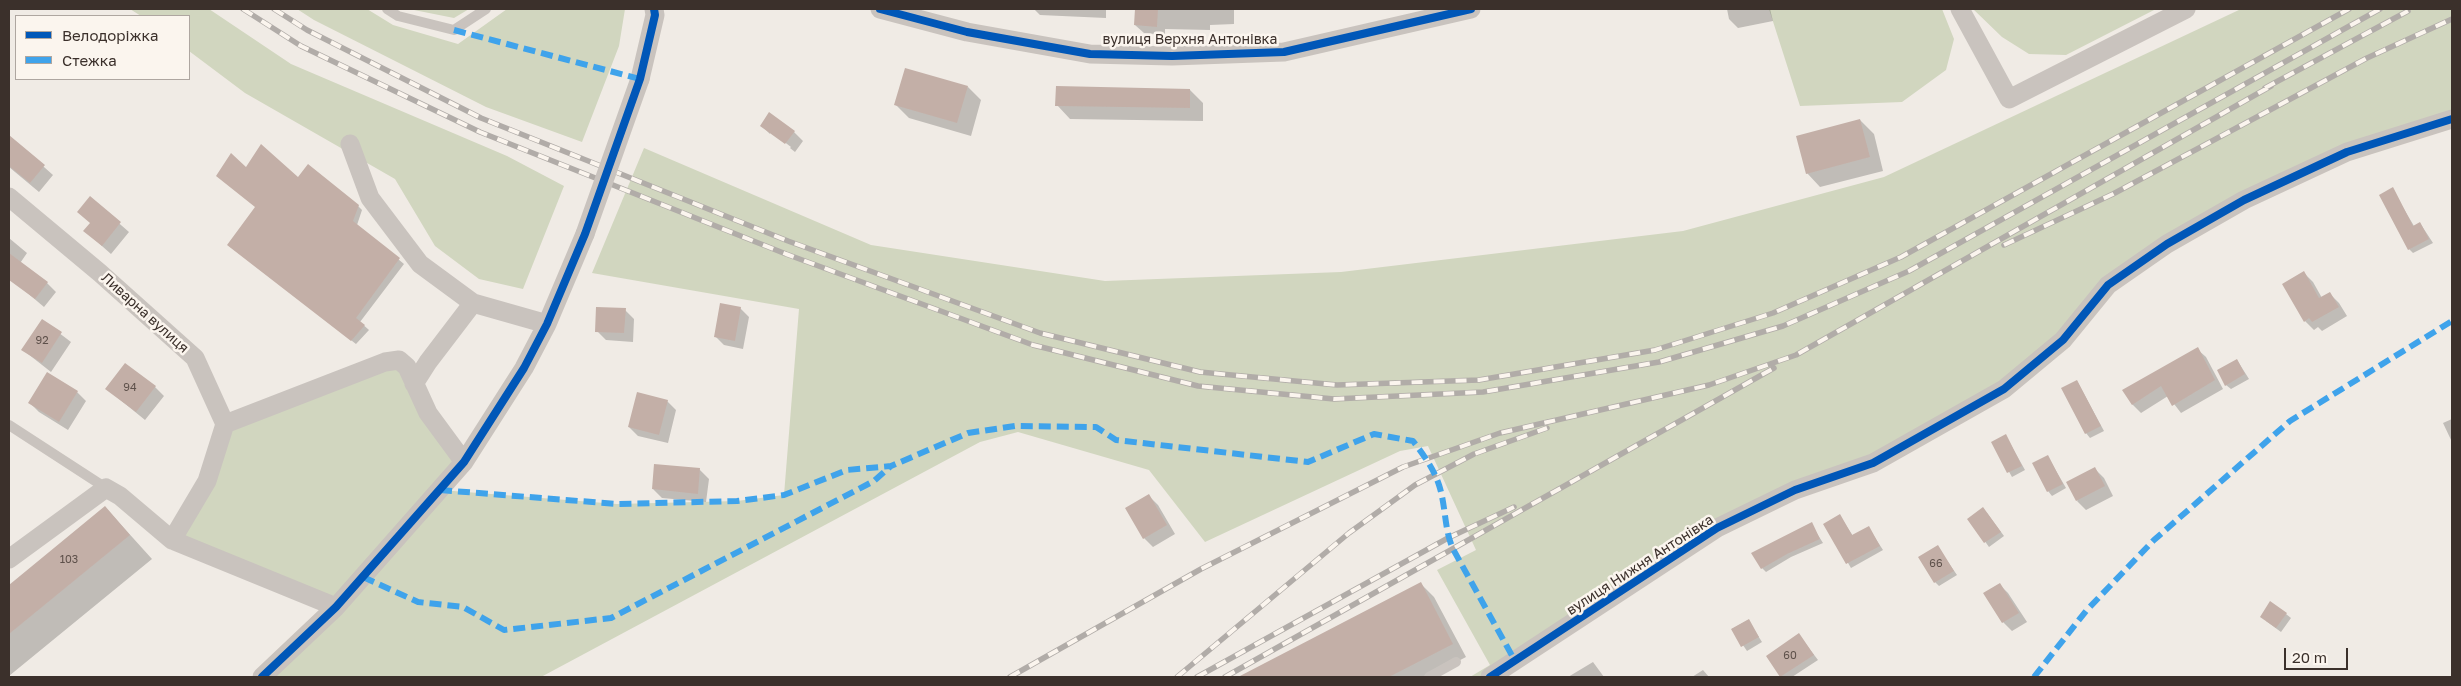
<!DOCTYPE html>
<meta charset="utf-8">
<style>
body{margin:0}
#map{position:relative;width:2461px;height:686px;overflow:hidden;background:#f0ebe5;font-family:"Golos Text",sans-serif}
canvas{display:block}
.frame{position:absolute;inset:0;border:10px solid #3b302b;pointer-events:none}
.legend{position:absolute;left:15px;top:15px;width:175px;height:65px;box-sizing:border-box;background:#fbf5ee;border:1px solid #aea6a0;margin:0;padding:6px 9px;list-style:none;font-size:15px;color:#3b302b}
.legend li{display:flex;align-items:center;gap:10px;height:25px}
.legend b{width:25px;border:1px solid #aea6a0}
.scale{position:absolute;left:2284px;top:648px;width:64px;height:22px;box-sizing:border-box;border:2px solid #3b302b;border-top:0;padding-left:6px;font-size:15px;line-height:18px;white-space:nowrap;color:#3b302b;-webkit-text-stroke:4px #fbf5ee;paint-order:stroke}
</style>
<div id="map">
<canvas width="2461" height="686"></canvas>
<div class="frame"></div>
<ul class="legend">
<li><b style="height:6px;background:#0057b8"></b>Велодоріжка</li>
<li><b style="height:6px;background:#3fa3eb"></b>Стежка</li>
</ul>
<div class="scale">20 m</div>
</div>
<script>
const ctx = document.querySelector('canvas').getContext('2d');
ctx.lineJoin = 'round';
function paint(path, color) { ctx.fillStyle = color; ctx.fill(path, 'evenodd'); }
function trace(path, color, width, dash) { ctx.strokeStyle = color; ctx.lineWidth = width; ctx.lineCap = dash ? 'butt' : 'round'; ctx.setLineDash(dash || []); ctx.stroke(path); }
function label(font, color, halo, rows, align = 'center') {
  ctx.font = font + ' "Golos Text",sans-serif'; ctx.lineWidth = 5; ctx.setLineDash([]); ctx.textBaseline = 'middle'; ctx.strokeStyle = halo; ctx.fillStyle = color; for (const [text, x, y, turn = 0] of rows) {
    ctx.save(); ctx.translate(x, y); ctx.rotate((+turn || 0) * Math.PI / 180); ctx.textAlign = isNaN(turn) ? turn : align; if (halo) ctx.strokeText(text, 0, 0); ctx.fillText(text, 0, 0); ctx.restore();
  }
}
const green = new Path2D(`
 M130 9H209L291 64 507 156 564 186 523 289 479 279 435 246 395 179 245 93 189 51V16H141Z
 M297 9H367L393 25 458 44 507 9H625L619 46 582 142 486 107 314 20Z
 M409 9H469L454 18Z
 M1769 9H1942L1954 39 1946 70 1902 102 1800 106Z
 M1973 9H2156L2066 55 2029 54 2002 37Z
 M2241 9H2452V114L2164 240 2059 337 2001 384 1870 458 1791 483 1482 677H1470L1490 665 1437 570 1476 550 1428 446 1400 451 1205 542 1149 470 1018 432 980 442 541 677H262L336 608 172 540 225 424 399 360 464 462 441 490 617 504 737 501 784 495 799 309 592 273 644 148 871 245 1105 281 1341 272 1683 231 1884 177Z`);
const shadow = new Path2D(`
 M1034 9H1106V18L1040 15Z
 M1136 9H1234V24L1210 25V30L1165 29V35L1144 33 1135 25Z
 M1727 9H1770L1773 21 1738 28 1729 19Z
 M968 87 981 100 971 136 909 118 896 105Z
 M1190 90 1203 103V121L1070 119 1057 105Z
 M1860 120 1874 134 1883 171 1820 187 1807 173Z
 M761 125 794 132 803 141 795 152 790 148 791 147 770 131V134Z
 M9 136 53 175 39 192 9 167Z
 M247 169 298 178 358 206 362 210 357 225 404 264 360 322 369 330 356 344 228 245 256 207Z
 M2392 189 2414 226 2420 223 2433 243 2413 253 2409 249Z
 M90 198 129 232 111 254 94 239Z
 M9 238 27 253 14 272 9 268Z
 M2304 273 2313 282 2322 298 2330 294 2339 303 2347 316 2322 331 2318 327 2314 330 2305 321Z
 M47 283 56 292 44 307 18 285Z
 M740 308 749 317 743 349 724 345 715 336Z
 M625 310 634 319 633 342 606 340 597 331Z
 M42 320 71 342 51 372 23 350Z
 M2197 349 2206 357 2223 389 2181 413 2168 396 2141 413 2133 405 2124 390Z
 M2237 360 2249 379 2231 389 2226 385Z
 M2077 381 2104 431 2090 438 2086 433Z
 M155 387 164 396 145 420 107 389Z
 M77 392 86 401 68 430 39 412 30 403Z
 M667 401 676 410 668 443 638 436 629 427Z
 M2452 419V442L2443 423Z
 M2006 436 2025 470 2012 477 1993 443Z
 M2048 457 2066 488 2052 496 2048 491Z
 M699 469 709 479 706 502 662 498 653 489Z
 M2095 469 2104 478 2113 496 2086 510 2077 501Z
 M1149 496 1158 505 1175 534 1153 547 1144 538Z
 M105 507 152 559 9 676V586Z
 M1987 513 2004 536 1989 547 1969 519Z
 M1840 516 1853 536 1868 527 1883 550 1851 568 1825 524Z
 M1811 524 1823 543 1791 557 1766 572 1762 568Z
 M1937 546 1957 575 1939 586 1935 582Z
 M1421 584 1434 597 1466 657 1428 677H1243Z
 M1999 584 2008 593 2027 622 2012 631 2003 622 1985 593Z
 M2286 614 2291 618 2281 632 2266 621Z
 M1748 620 1762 642 1747 651 1732 629Z
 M1799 635 1818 660 1792 677H1782L1767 657Z
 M1593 662 1604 677H1568Z
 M1703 670 1709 677H1692Z`);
const building = new Path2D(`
 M1135 9H1158L1157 27 1134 25Z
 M905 68 968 86 957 123 894 105Z
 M1056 86 1190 89V108L1055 106Z
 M769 112 795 131 785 144 760 126Z
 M1860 119 1870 157 1806 174 1796 136Z
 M9 135 45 165 30 183 9 166Z
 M261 144 298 177 308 164 359 205 353 221 400 258 356 318 365 325 351 341 227 245 255 207 216 176 231 153 246 167Z
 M2393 187 2413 226 2420 222 2429 239 2408 250 2379 195Z
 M90 196 121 222 102 246 83 231 90 223 77 212Z
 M9 253 48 282 35 299 9 280Z
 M2304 271 2319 298 2330 292 2339 307 2312 322 2309 318 2304 322 2282 284Z
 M720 303 741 307 735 341 714 337Z
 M596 307 626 308 624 333 595 332Z
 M42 319 62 332 42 363 21 350Z
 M2198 347 2215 380 2172 406 2161 386 2132 405 2122 390Z
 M2237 359 2245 374 2225 386 2217 370Z
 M125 363 156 386 136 412 105 389Z
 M47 372 78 391 59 422 28 403Z
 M2077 380 2101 426 2085 434 2061 388Z
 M637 392 668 400 659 435 628 427Z
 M2006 434 2022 466 2007 473 1991 442Z
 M2048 455 2063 484 2047 492 2032 463Z
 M654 464 700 468 698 494 652 489Z
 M2095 467 2105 486 2076 501 2066 482Z
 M1149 494 1167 525 1143 539 1125 508Z
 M105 506 130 535 9 634V585Z
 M1983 507 2001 532 1984 543 1967 519Z
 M1840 514 1852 535 1869 526 1880 546 1846 564 1823 524Z
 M1812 522 1820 539 1787 554 1761 569 1751 553Z
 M1938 545 1954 571 1934 583 1918 557Z
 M1421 582 1453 644 1389 677H1238Z
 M2000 583 2019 613 2002 623 1983 593Z
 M2270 601 2287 613 2276 628 2260 617Z
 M1749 619 1759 637 1741 647 1731 629Z
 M1799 633 1814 655 1780 677 1766 656Z`);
const service = new Path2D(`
 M387 9 398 16 454 30 486 9
 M9 425 106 488
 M1429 677 1456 662`);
const minor = new Path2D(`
 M880 9 967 32 1090 54 1172 56 1284 52 1471 9
 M1960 9 2009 99 2186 9
 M640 79 655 15 654 9
 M350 144 370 198 420 264 473 303 547 324
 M9 197 100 273 195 358 225 424 207 481 172 540
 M414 384 428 362 473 303
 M225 424 385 362 399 360 407 367 428 413 464 462
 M9 559 106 488 120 496 172 540 336 607
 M262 677 336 607 464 462 524 368 547 324 585 234
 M1490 677 1717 528 1795 490 1873 463 2004 389 2063 340 2108 285 2167 244 2244 200 2347 152 2452 119`);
const rail = new Path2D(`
 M243 9 301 46 480 132 786 254 1033 345 1198 386 1334 399 1483 392 1659 362 1783 326 1909 271 2380 9
 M274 9 307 30 481 118 788 241 1040 333 1200 372 1337 385 1479 380 1655 350 1773 313 1901 257 2349 9
 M2265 88 2408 11
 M2004 245 2113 194 2367 58 2452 19
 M1010 677 1201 569 1403 467 1500 433 1709 385 1796 355 2271 86
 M1177 677 1349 533 1415 485 1474 454 1547 428
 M1197 677 1448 538 1514 507
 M1225 677 1774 368`);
const minorBridge = new Path2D(`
 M585 234 640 79`);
const quiet = new Path2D(`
 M454 30 640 79
 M440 490 617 504 737 501 784 495 847 470 891 466 968 433 1015 426 1096 427 1116 440 1308 462 1374 434 1413 441C1423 454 1434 469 1439 485 1446 506 1444 529 1453 549L1515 661
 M363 577 418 602 463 607 504 630 611 618 874 481 891 466
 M2034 677 2086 611 2154 540 2290 421 2452 321`);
const cycleway = new Path2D(`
 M880 9 967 32 1090 54 1172 56 1284 52 1471 9
 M262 677 336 607 464 462 524 368 547 324 585 234 640 79 655 15 654 9
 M1490 677 1717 528 1795 490 1873 463 2004 389 2063 340 2108 285 2167 244 2244 200 2347 152 2452 119`);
const numberNames = [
 ["92",42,341],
 ["94",130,388],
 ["103",69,560],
 ["66",1936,564],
 ["60",1790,656]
];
const streetNames = [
 ["вулиця Верхня Антонівка",1190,40],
 ["Ливарна вулиця",145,313,42],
 ["вулиця Нижня Антонівка",1640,565,-33]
];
paint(green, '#d1d6bf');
paint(shadow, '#0003');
paint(building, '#c3afa7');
trace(service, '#c9c3be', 10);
trace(minor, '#c9c3be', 19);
trace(rail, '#b1aca8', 5.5);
trace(rail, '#fbf5ee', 4, [11]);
trace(minorBridge, '#c9c3be', 19);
trace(quiet, '#3fa3eb', 6, [12, 6]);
trace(cycleway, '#0057b8', 8);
label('11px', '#5d504a', null, numberNames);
label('14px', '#3b302b', '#fbf5ee', streetNames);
</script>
